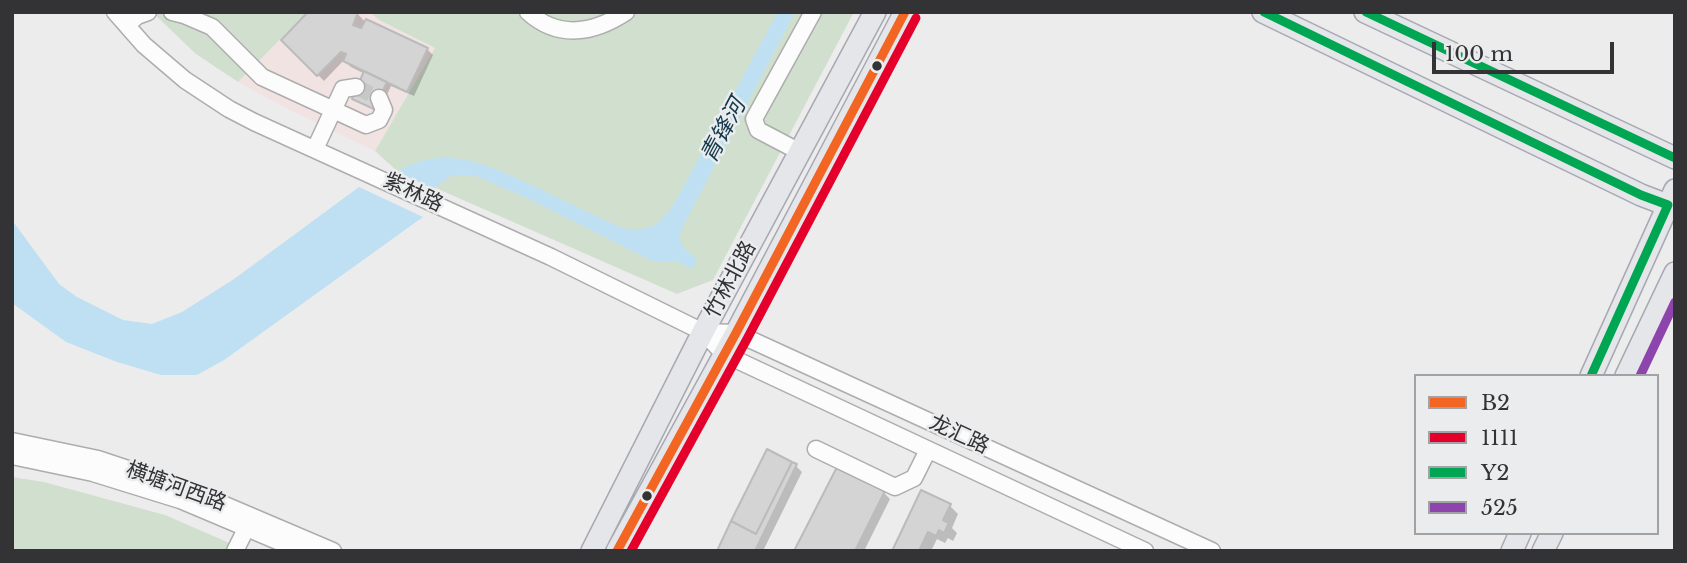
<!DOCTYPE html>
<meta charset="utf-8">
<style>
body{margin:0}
#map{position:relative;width:1687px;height:563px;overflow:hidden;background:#ececed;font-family:"Libre Baskerville",serif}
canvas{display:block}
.frame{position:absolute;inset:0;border:14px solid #333335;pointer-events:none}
.legend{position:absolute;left:1414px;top:374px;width:245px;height:161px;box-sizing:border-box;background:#ebecee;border:2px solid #a1a2a4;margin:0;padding:9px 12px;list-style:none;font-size:21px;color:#333335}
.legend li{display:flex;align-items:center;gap:14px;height:35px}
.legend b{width:35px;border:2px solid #a1a2a4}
.scale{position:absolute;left:1432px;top:42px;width:182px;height:32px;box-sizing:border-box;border:4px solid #333335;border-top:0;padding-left:9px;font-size:21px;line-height:24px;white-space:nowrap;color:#333335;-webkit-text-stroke:5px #ebecee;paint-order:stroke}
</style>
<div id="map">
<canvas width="1687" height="563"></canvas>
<div class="frame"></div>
<ul class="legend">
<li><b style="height:9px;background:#f26522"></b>B2</li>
<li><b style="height:9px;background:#e4002b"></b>1111</li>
<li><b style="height:9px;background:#00a651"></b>Y2</li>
<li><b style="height:9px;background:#8e44ad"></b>525</li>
</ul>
<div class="scale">100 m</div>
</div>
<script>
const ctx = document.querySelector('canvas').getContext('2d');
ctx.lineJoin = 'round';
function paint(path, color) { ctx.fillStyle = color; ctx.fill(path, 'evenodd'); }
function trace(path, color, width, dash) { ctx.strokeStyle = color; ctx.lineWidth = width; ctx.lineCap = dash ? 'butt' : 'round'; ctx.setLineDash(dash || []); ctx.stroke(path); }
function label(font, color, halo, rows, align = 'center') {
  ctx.font = font + ' "Libre Baskerville","Noto Sans SC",serif'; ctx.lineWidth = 5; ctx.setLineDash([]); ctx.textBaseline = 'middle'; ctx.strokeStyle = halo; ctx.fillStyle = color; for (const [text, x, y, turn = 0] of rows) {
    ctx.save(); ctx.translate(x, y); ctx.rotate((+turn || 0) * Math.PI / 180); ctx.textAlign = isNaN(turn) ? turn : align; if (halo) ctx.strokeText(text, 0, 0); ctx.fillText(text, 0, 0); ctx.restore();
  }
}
const commercial = new Path2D(`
 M307 12H370L379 20 435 48 375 151 288 109 238 82Z`);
const green = new Path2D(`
 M152 12H307L238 82 196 54Z
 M370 12H854L713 280 677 294 397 171 375 151 435 48 379 20Z
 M12 477 44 482 165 515 248 551H12Z`);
const water = new Path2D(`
 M778 12H795L683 226 679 240 687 251 697 259 692 269 678 262H654L531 200 474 175 450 176 433 189 397 172C448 140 496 169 544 191 570 204 596 216 622 228 652 231 656 228 674 204Z
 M359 187 423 217 224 360 197 375H161L117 362 66 342 12 303V220L59 284 77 297 123 320 152 324 182 312 234 279Z`);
const shadow = new Path2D(`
 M356 12 366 23 427 49 433 55 414 96 391 86 379 112 354 99 365 74 351 67 344 60 324 81 283 40Z
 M767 452 796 466 802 472 763 551H719Z
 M884 493 890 499 864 551H796Z
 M950 506 958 514 952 528 957 533 953 541 948 538 945 543 937 539 931 551H894Z`);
const building = new Path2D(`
 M308 12H358L353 25 361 28 366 19 428 48 407 92 343 61 346 54 341 52 317 76 281 40Z
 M364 71 387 82 374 109 352 99Z
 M767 449 792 462 756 534 731 521Z
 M792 462 797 464 755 551H717L731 521 756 534Z
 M837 467 885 491 855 551H794Z
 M921 490 951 504 943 520 949 523 944 533 939 530 936 536 928 532 919 551H892Z`);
const minorTunnel = new Path2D(`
 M356 87 379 98`);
const minor = new Path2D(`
 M115 12 144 45 185 80 229 109 254 122 551 257 703 332 724 354 1145 551
 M172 12 184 15 212 27 262 77 366 125 379 120 384 110 379 98
 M528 12C559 40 594 33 626 12
 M127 25 137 16 148 12
 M315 149 343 89 356 87
 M800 152 758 130 754 119 813 12
 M703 332 736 333 1212 551
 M12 441 98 459 185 488 333 551
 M816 449 895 487 914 478 928 450
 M12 456 93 473 180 500 301 551
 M235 551 247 527`);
const major = new Path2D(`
 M1263 12 1641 195 1675 208
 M1365 12 1675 158
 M1591 376 1675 190
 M1626 376 1675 273
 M592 551 703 332 875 12
 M617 551 736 333 905 12
 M1512 551 1520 533
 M1543 551 1552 533`);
const bus1 = new Path2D(`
 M617 551 736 333 905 12`);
const bus2 = new Path2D(`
 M631 551 747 339 916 18`);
const bus3 = new Path2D(`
 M1264 12 1641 195 1668 205 1591 376
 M1366 12 1675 158`);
const bus4 = new Path2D(`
 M1640 376 1675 302`);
const markers = [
 [877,66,6,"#333335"],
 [647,496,6,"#333335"]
];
const streetNames = [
 ["紫林路",413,193,25],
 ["竹林北路",731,280,-62],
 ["龙汇路",959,435,25],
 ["横塘河西路",176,487,20]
];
const waterNames = [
 ["青锋河",724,131,-62]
];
paint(commercial, '#f1e3e1');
paint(green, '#d1e0ce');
paint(water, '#bfe0f2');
paint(shadow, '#0003');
paint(building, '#d5d4d4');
trace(building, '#bcbbbc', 2);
trace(minorTunnel, '#c7c7c8', 16, [16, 8]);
trace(minor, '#adadae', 19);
trace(major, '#a7a8b1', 24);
trace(minor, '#fcfcfc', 16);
trace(major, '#e5e6ea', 21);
trace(bus1, '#f26522', 9);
trace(bus2, '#e4002b', 9);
trace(bus3, '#00a651', 9);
trace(bus4, '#8e44ad', 9);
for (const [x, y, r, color] of markers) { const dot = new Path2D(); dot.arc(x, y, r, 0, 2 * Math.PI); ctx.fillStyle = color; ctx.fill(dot); trace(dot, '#ebecee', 2.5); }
label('21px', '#333335', '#ebecee', streetNames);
label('italic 23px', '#123a4c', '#ebecee', waterNames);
</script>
